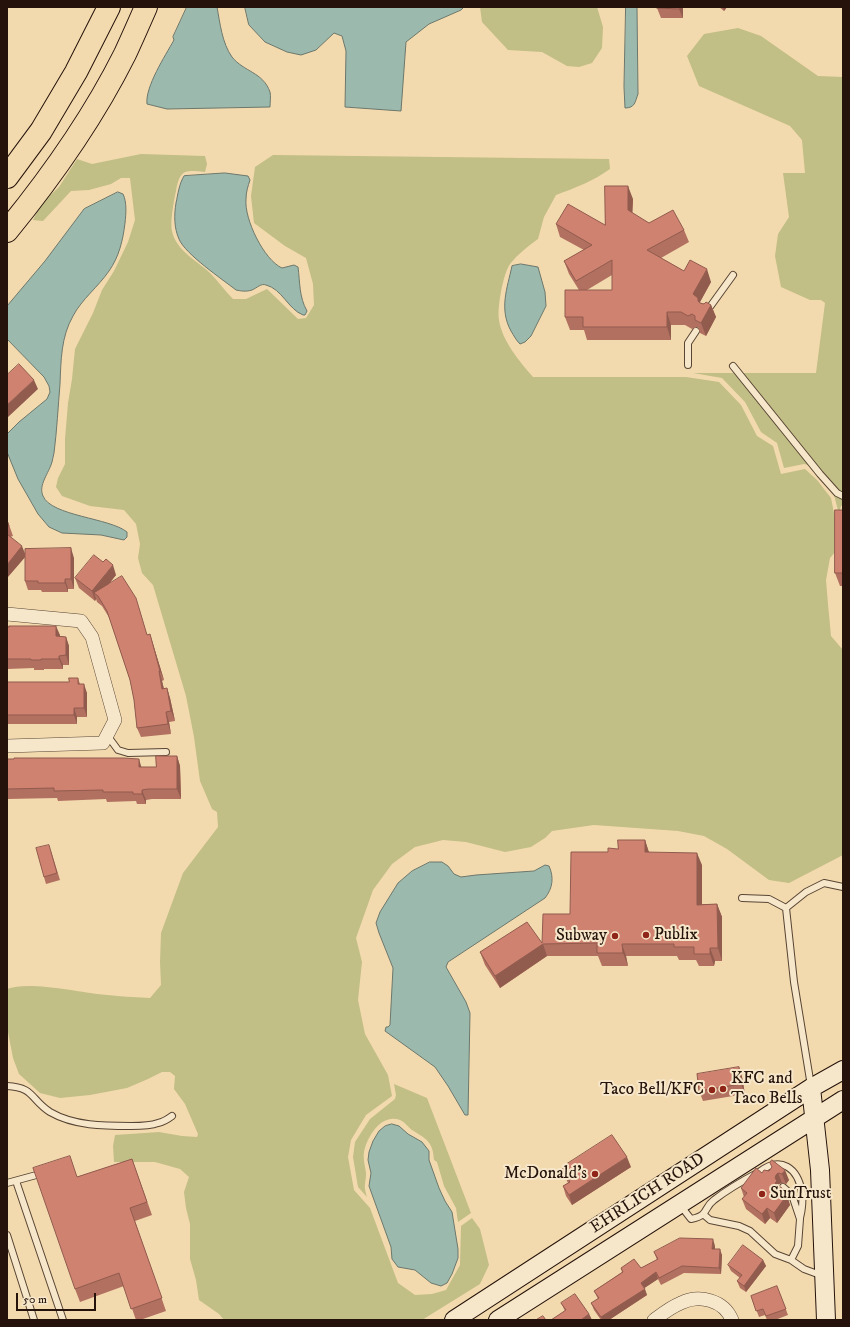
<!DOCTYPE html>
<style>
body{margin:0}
#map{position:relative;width:850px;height:1327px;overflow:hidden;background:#f3daae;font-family:"IM FELL DW Pica",serif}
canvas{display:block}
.frame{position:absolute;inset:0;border:8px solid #25130b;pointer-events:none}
.scale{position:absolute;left:16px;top:1293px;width:80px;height:18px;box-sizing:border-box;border:2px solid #25130b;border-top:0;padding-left:5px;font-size:12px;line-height:14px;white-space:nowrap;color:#25130b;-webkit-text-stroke:3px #f7e7ca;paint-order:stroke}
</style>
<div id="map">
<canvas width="850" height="1327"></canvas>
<div class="frame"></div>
<div class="scale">50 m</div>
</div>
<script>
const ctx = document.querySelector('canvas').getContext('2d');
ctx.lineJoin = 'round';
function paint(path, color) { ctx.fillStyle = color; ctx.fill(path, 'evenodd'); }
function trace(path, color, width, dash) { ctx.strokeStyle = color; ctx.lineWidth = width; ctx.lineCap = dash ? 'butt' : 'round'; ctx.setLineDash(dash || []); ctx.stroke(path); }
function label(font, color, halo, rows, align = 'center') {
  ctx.font = font + ' "IM FELL DW Pica",serif'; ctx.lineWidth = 4; ctx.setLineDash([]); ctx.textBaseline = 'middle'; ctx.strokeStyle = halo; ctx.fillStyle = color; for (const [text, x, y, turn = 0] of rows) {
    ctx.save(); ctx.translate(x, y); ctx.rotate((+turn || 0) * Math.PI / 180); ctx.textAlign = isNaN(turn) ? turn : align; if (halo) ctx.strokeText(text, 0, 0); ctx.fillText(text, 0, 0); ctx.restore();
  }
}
const green = new Path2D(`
 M480 7H597L603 27 602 48 592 63 579 67 567 66 542 52 508 50 482 22Z
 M738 28 761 36 818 76 843 77V505L841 506 839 514 834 495 820 477 808 465 804 464 784 468 777 443 761 432 745 402 722 378 693 373H816L825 303 821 300H810L781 287 775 256 778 234 789 217 783 173H805L802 140 790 126 699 86 687 56 704 34Z
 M141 154 205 156 207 164 205 172C185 170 180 169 176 191 174 200 170 222 172 231 176 251 198 261 210 273 218 281 225 291 233 299H246L267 289 298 319 306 318 314 305 313 284 306 258 285 246 254 223 251 196 255 167 273 155 609 159 610 169C593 181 575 188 556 195L544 217 538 239C528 246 518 254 510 264 503 274 497 308 499 320 502 341 520 362 533 377H686L719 382 741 405 757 436 773 446 781 474 805 469 817 480 831 498 837 528 836 551 830 558 826 580 828 604 831 636 843 650V855L789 883 769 880 727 849 704 836 678 831 594 825 552 831 545 838 531 847 505 852 466 842 443 840 415 847 392 864 373 890 356 938 362 962 358 1000 365 1034 388 1075 392 1096 366 1115 351 1140 348 1157 354 1190 370 1208 398 1283 415 1295 432 1294 446 1290 460 1265 461 1226 472 1218 480 1229 489 1265 480 1284 422 1320H224L219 1314 199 1300 196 1280 190 1259V1224L186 1208 184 1192 189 1177 180 1169 155 1162H114L113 1146 115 1135 159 1132 182 1136 197 1137 198 1134 185 1104 174 1089 175 1076 170 1072H162L148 1079 127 1088 90 1095 60 1098 40 1093 19 1074 13 1058 7 1027V989C27 981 74 991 97 994 114 996 132 997 150 998L161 985 160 962 161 933 183 873 218 827 217 812 212 809 200 781 194 737 186 696 153 585 142 573 138 558 140 544 136 524 124 510 90 506 62 496 56 487 58 478 65 464V439L68 403 72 379 75 349 93 313 102 290 114 271 128 242 135 220 130 178H121L111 184 89 190 71 191 43 221 33 220 41 204 59 187 77 159 92 164Z
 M394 1084 427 1098 471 1213 458 1222 456 1208 444 1186 437 1162 434 1160C433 1141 426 1139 412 1130 408 1127 405 1122 400 1120 381 1113 367 1137 364 1152 363 1160 365 1165 366 1173 366 1184 363 1184 367 1197L358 1187 353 1157 355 1142 370 1119 395 1099 396 1095Z`);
const water = new Path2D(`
 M187 7H217C220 23 222 43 232 57 244 72 263 72 270 92 271 96 270 102 270 107L167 109 147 104C145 87 165 56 174 40L173 37Z
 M245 7H464L461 10 429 24 406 42 401 111 345 107 346 51 342 36 334 33 316 50 301 55 287 52 265 42 249 25Z
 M626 7H637L638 94C635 102 635 108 625 108L624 87Z
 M225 173 248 176 250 180C248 186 246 192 246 199 244 219 264 260 282 268L294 265 298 267C300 282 299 297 307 311L305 315H303C288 309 282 289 266 285 261 283 257 288 252 290 246 292 241 291 236 290 222 279 185 254 179 239 174 228 174 215 176 203 178 194 179 184 184 176Z
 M118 192 123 194C127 202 126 214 125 223 123 240 119 257 109 271 98 287 82 299 73 316 61 337 61 360 60 384 58 407 57 430 54 453 53 456 53 459 52 462 49 473 38 485 43 496 51 516 110 518 127 532V537L124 540 101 535 62 533 49 527 38 514 18 479 7 452V434L19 422 47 399 50 392 49 386 44 377 7 339V306L45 261 84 209Z
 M521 264 538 267 545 292 546 306 531 336 525 342 520 344C516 340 514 336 511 331 499 309 507 289 512 266Z
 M430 862H442L448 866 454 874 461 877 476 875 534 871 545 865 549 866C554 877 553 888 545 898L448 962 446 967 466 1002 470 1013 468 1115H465L448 1086 435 1067 385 1031 386 1027H388L390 1025 393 968 379 933 376 923 380 912 398 883 412 871Z
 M392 1124 399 1126 408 1134 422 1142 429 1151V1160L439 1188 445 1201 452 1212 458 1249V1258L452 1274 447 1283 441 1286 431 1283 415 1270 398 1267 392 1259 391 1247 369 1186 371 1173 368 1160 369 1152 373 1141 379 1131 385 1126Z`);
const lane = new Path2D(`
 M707 311 733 275
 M688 365V343L696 331
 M733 366 820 474 837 493 843 496
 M107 735 118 750 128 753 166 752
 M742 898 769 899 786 908 806 892 824 883 843 887
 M786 908 794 982 811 1086
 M7 1086C34 1087 31 1100 50 1112 74 1126 104 1126 131 1126 140 1126 150 1126 158 1123 163 1122 168 1119 172 1116
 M759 1172C781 1155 798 1168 802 1193 803 1201 802 1210 800 1218
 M16 1181 63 1320
 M7 1183 40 1174
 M783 1187 792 1195 800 1219 798 1246 791 1260 804 1269 823 1276
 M680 1205 691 1219C710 1215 703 1208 714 1200 728 1189 744 1180 759 1172L769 1175
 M703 1214 710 1220 739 1226 750 1231 775 1254 791 1260
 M7 1235 34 1320`);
const street = new Path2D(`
 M7 614 81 621 92 637 115 720 103 743 7 746
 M654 1320C662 1314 671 1307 681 1303 699 1294 724 1300 732 1320`);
const secondary = new Path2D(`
 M811 1088 820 1170 826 1320
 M454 1320 811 1088 843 1070
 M498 1320 843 1100`);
const highway = new Path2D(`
 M7 177 41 131 76 72 109 7
 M7 231C52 176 93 118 125 54 132 39 139 23 146 7`);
const wall = new Path2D(`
 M683 7V18H661L657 8Z
 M719 7H727L724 11Z
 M633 199 632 213 649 223 684 230 689 242 661 258 684 271 711 282 700 302V303L711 305 716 317 706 336 700 333 698 327H697L692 329 685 325H671V340H587L584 330H570L565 317 579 290 569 274 564 261 584 250 560 237 556 224 605 225ZM612 275V290H587Z
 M843 510V586H840L835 573Z
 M7 519 13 536 10 537 25 554 74 558V589H68V592H42L41 590H28L25 581V557L7 578Z
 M116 575 109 584 139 608 147 635 150 634 153 644 164 680 162 681 164 689 167 688 170 698 175 721 169 722 171 734 141 737 137 728 134 700 130 680 110 619 102 606 97 602 96 599 95 601 79 588 75 578Z
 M7 627 60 635V636L66 637 69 646V665H63V669H44V670H34V668L7 669Z
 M78 678 80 684 87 693V717H77V724H7V682H69Z
 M177 756 180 766 181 799H152L146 800V804H137L136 801 107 802 106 799 58 801 57 798 7 799V759L142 767H156Z
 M645 840 649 852 702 865V904H717L722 917V961H715L714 966H699L696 960H679L677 956H626L628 966H602L598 956H547L500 988 485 965 480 952 542 943 570 914 608 852Z
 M51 851 60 880 46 884 44 877Z
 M739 1067 742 1077 745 1094 703 1101 699 1091Z
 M132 1159 152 1215 135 1221 166 1311 140 1320H136L124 1286 80 1302 75 1289 77 1177Z
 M772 1160 789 1180 786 1184 782 1183 779 1184V1186L790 1205 777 1223 770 1218 765 1224 746 1209 742 1199 744 1197 741 1188 762 1173 769 1171 772 1167Z
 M567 1164 631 1167 572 1205 566 1196 563 1186 568 1183 566 1179 562 1169 568 1166Z
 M715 1246V1249L722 1255 721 1274 684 1273 661 1285 658 1279 644 1288 647 1295 609 1320H601L594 1310 591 1303 598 1299 594 1291 622 1272 621 1268H641L657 1260 654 1252Z
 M763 1260 766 1266 746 1292 740 1288 737 1281 740 1278 731 1271 728 1265Z
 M777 1286 788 1315 775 1320H767L765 1315 759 1317 751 1296Z
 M561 1303 589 1314 592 1320H551L565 1311Z`);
const shadedWall = new Path2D(`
 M680 7H683V18L679 9Z
 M723 7H727L724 11Z
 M628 186 633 199 632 223 628 210Z
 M707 269 711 282 700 302 703 310 693 294Z
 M711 305 716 317 706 336 701 323Z
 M667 312 671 325V340L667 327Z
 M34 380 38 389 7 418V405Z
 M22 546 26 556 7 578V565Z
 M71 548 74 558V589L71 579Z
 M113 565 116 575 99 596 94 593 96 599 95 601 92 591Z
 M65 579 68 589V592L65 583Z
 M56 626 60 635V646L56 636Z
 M150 634 153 644 164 680 160 671Z
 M66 637 69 646V665L66 655Z
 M59 656 63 665V669L59 659Z
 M159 671 162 681 166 698 162 689Z
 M84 684 87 693V717L84 708Z
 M167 688 170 698 175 721 171 711Z
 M74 708 77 717V724L74 715Z
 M166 712 169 722 171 734 168 724Z
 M177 756 180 766 181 799 177 789Z
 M139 759 142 769 139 767Z
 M142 790 146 800V804L142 794Z
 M645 840 649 853 645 852Z
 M697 853 702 865V917L697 905Z
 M717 904 722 917V961L718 948Z
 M543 944 547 956 500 988 495 976Z
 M622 944 626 956 628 966 623 953Z
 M710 948 715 961 714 966 710 954Z
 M739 1067 742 1077 745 1094 741 1084Z
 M627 1157 631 1167 572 1205 569 1195Z
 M785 1170 789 1180 786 1184 782 1174Z
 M778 1173 782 1183 779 1184V1187L775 1183 776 1175Z
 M786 1191 790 1205 777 1223 774 1213Z
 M767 1208 770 1218 765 1224 762 1214Z
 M713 1239 715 1246V1255L712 1249Z
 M720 1249 722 1255 721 1274 719 1268Z
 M763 1260 766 1266 746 1292 744 1286Z
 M656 1272 658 1279 643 1289 641 1283Z
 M645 1289 647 1295 609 1320H602L601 1317Z
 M589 1314 592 1320H581Z`);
const building = new Path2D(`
 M658 7H680L679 9 657 8Z
 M605 186H628V210L649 223 673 210 684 230 647 250 684 271 690 260 707 269 693 294 698 298V301L700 303 704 304 706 302 711 305 701 323 695 320V316L692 314 688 316 681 312H667V327H583V317H565V290H612V260L576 281 564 261 592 245 556 224 568 204 605 225Z
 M19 364 34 380 7 405V375Z
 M835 510H843V573H835Z
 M7 520 9 526 7 527Z
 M7 534 22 546 7 565Z
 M71 548V579H65V583H38V581H25V549Z
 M94 555 103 562 106 559 113 565 92 591 75 578Z
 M122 576 136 598 147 635 150 634 160 671H159L162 689 167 688 171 711 166 712 168 724 137 728 134 700 130 680 107 611 98 596 94 593Z
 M9 626H56V636L66 637V655L59 656V659H41V660H31V659H7V627H9Z
 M69 678H78V684H84V708H74V715H7V682H69Z
 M156 756H177V789H148L142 790V794H133V792H103V790L54 791V788L7 789V759H14V758H124L139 759V767H156Z
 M618 840H645V852L697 853V905L717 904 718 948H710V954H694V947H674V944H622L623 953H597V943L543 944 495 976 480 952 527 922 542 943 543 914H570L571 852H608V848L618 849Z
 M49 845 57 873 44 877 36 848Z
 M739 1067 741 1084 699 1091 697 1074Z
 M612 1135 627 1157 569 1195 563 1186 570 1182 562 1169 568 1166 567 1164Z
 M70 1156 77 1177 132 1159 147 1202 130 1208 162 1298 131 1309 119 1273 75 1289 33 1168Z
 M772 1160 785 1170 782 1174 778 1173 776 1175 775 1178 777 1181 775 1183 786 1191 787 1195 774 1213 767 1208 762 1214 742 1199 747 1193 741 1188 756 1168 762 1173 764 1170 769 1171 772 1167 770 1163Z
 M680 1238 713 1239 712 1249H720L719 1268 682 1266 659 1278 656 1272 641 1283 645 1289 601 1317 591 1303 599 1298 594 1291 623 1272 621 1268 634 1259 641 1268 658 1259 654 1252Z
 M743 1245 763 1260 744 1286 737 1281 742 1275 728 1265Z
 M777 1286 786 1309 766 1316 763 1309 756 1311 751 1296Z
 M575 1294 589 1314 581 1320H551L566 1310 561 1303Z
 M543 1316 546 1320H536Z`);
const markers = [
 [646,935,4,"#8f2418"],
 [615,936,4,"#8f2418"],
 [723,1089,4,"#8f2418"],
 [712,1090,4,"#8f2418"],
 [595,1174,4,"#8f2418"],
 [762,1194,4,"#8f2418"]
];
const poiNames = [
 ["Publix",654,935],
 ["Subway",607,936,"right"],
 ["KFC and",731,1079],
 ["Taco Bells",731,1099],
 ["Taco Bell/KFC",704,1090,"right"],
 ["McDonald's",587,1174,"right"],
 ["SunTrust",770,1194]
];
const streetNames = [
 ["EHRLICH ROAD",648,1194,-33]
];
paint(green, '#c1be86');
paint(water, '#9bbaad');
trace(water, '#6c776c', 1);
trace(lane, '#584534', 8);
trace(street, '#584534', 14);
trace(secondary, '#25130b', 20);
trace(highway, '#25130b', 24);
trace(lane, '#f7e7ca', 6);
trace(street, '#f7e7ca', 13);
trace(secondary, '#f7e7ca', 18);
trace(highway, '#f3daae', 22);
paint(wall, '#b27060');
paint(shadedWall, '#915b4e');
paint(building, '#cf8270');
trace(building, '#915b4e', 1);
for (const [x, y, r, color] of markers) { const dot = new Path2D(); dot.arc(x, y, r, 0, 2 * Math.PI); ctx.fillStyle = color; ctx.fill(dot); trace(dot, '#f7e7ca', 1.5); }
label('17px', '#25130b', '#f7e7ca', poiNames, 'left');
label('17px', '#25130b', '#f7e7ca', streetNames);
</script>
